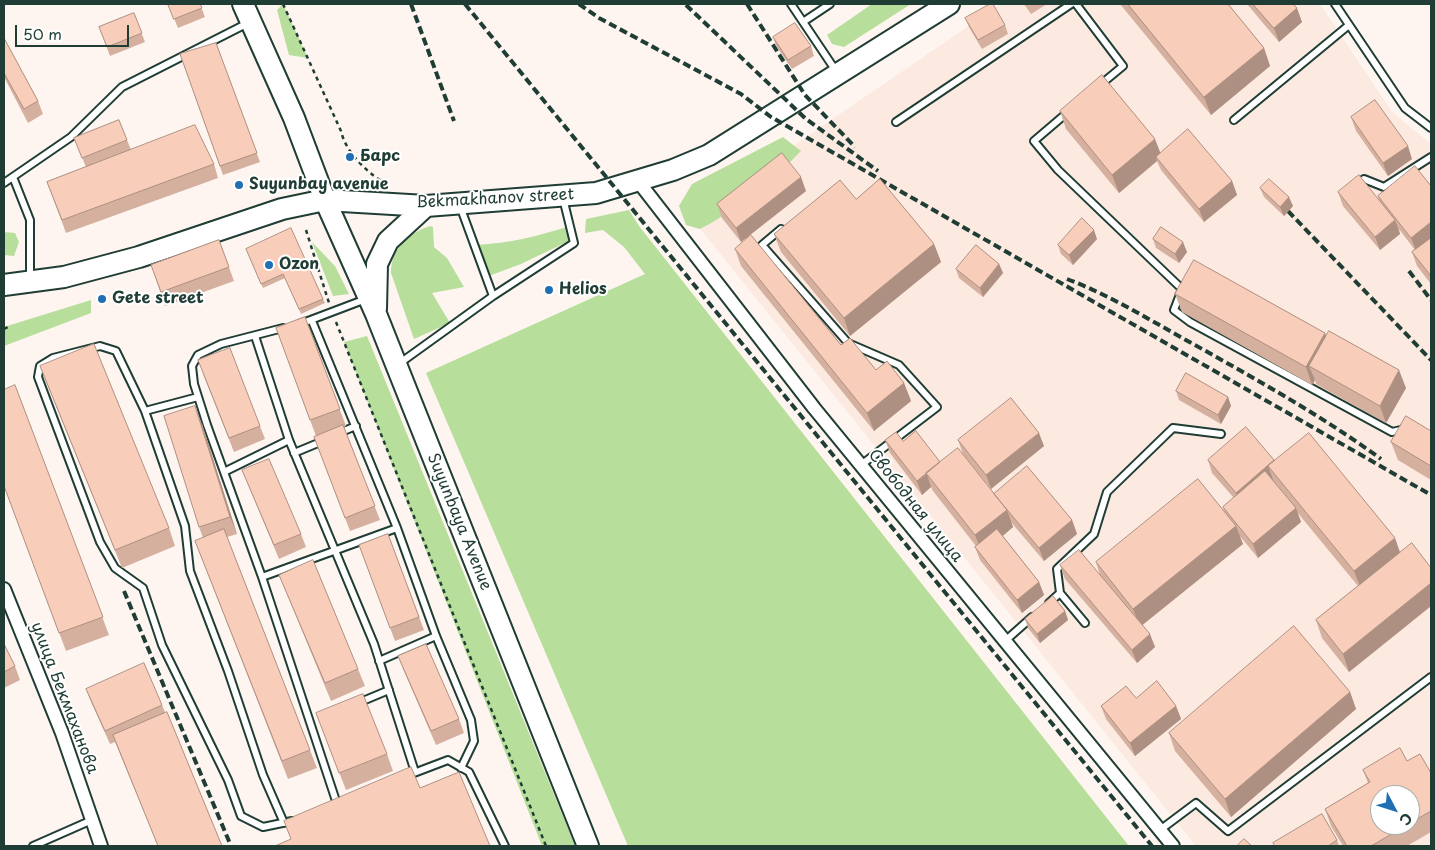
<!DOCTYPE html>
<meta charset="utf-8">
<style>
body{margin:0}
#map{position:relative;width:1435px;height:850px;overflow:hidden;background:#fef5f1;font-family:"Playpen Sans",sans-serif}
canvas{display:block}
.frame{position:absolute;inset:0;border:5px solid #1f3d34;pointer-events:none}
.north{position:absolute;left:1370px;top:785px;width:50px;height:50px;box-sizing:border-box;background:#fff;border:1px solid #a5b1ae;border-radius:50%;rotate:130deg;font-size:14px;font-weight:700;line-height:20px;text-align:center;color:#1f3d34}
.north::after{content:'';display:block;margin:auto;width:18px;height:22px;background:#1f6fb2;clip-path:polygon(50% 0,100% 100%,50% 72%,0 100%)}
.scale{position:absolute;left:15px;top:25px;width:114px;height:22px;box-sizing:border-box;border:2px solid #1f3d34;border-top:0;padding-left:6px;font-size:15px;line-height:18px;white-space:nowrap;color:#1f3d34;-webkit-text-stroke:4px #fff;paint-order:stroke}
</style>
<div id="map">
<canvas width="1435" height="850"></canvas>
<div class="frame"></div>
<div class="north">С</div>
<div class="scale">50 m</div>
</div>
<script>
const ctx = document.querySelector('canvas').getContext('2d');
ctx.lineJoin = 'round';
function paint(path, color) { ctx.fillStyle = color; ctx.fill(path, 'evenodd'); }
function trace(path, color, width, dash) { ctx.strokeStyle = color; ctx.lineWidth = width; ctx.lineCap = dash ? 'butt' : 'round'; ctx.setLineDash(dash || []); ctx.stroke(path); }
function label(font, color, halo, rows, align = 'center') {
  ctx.font = font + ' "Playpen Sans",sans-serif'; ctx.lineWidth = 4; ctx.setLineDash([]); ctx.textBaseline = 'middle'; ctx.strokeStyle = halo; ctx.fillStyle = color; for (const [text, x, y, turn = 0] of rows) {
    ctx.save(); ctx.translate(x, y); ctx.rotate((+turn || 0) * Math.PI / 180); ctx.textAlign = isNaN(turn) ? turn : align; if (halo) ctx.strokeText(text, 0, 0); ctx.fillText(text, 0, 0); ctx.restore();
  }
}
const built = new Path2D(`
 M1001 4H1320L1392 112 1431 144V846H1196L694 221 796 144ZM1380 795H1410V825H1380Z`);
const green = new Path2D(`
 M283 4 308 58 289 55 277 10Z
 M872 4H911L844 47 832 44 827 35Z
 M783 137 801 151C772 181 737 210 700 229L686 225 679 206 692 184Z
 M629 210 639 226 1129 846H628L426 373 645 274 624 247 603 230 585 233 586 219Z
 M430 226 433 227 434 247 447 258 464 287 432 293 450 323 414 339 391 273C391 249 408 233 430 226Z
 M570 226 573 239 521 264 486 277 474 245C507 244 538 236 570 226Z
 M4 232 15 233 19 242 14 256 4 255Z
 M312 242 335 266 349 294 333 296Z
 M91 300V313L4 346V327Z
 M367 336 575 846H542L344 342Z`);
const path = new Path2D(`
 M283 4 341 131C346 154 370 175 389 186
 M306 230 329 303
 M336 322 546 846
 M4 329 8 327`);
const lane = new Path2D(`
 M791 4 836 71
 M1076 4 1123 66 1100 85
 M1335 4 1405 108 1431 128
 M803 22 830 4
 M1068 112 1034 141 1058 170 1182 289 1174 310 1190 322 1392 432 1405 429
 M1234 120 1349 25
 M896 122 1071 4
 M13 177 30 220V280
 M4 183 71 137 122 87 250 22
 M1357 184 1364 179 1384 187 1431 157
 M460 206 493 296
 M781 229 762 245 848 343 899 365 937 407 861 465
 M312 321 397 528 436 636 471 720 474 741 461 768
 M300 324 366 299
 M283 328 221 344 198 355 192 366 194 384 207 425 262 577 338 807
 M255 336 289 440 374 644 415 772
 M400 363 493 296 574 243 563 198
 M198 397 145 411 185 526 190 571 228 671 263 775 284 823
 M145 411 116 351 100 346 53 358 40 366 38 377 100 542 115 568 143 588 162 645 228 780 241 816 263 827 292 821
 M339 433 356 426
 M294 453 323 441
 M224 472 289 440
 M262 577 397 528
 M1060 593 1085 623
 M1049 603 1060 593 1057 569 1094 534 1107 492 1173 428 1221 434
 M1005 641 1032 617
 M379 661 436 636
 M358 703 389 690
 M406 776 448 760 469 772 505 846
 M1160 830 1196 803 1228 831 1431 677
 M33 846 92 820`);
const street = new Path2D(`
 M638 181 814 408 1173 846
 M4 589 62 733 101 846`);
const primary = new Path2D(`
 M243 4 294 118 325 200 376 314 588 846
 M4 285 64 277 139 257 282 209 325 200 426 206 596 193 673 170 709 155 949 4
 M376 309 377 264 388 241 426 206`);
const rail = new Path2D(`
 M411 4 454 121
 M465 4 1152 846
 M579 4 599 18 741 94 771 117 1431 495
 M747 4 805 95 855 147
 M686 5 806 119 878 171
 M1288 211 1431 360
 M1409 271 1431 300
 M1067 279C1112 296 1153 322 1195 345 1259 381 1322 416 1381 459
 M124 591 231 846`);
const wall = new Path2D(`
 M168 4H200L205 17 178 28Z
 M1024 4H1047L1031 14Z
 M1120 4H1228L1264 48 1270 66 1211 115Z
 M1247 4H1293L1302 22 1279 42Z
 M134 13 145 42 110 56 99 27Z
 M965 18 1005 25 1008 34 982 49 969 27Z
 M773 37 811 46 814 56 792 69 776 46Z
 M4 38 38 101 43 114 28 123 4 77Z
 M216 43 260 162 223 175 180 54Z
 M1060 111 1160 153 1232 181 1237 195 1204 222 1161 170 1157 161 1119 193 1066 129Z
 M1351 117 1412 159 1388 176 1356 131Z
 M119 120 131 150 92 165 214 164 218 178 66 233 47 182 86 167 74 138Z
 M1431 186V284L1417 266 1412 252 1415 250 1399 229 1400 234 1380 250 1343 206 1338 192 1379 201 1378 196Z
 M1260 188 1293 206 1284 216 1264 197Z
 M806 191 741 242 722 218 717 204Z
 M856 199 934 244 941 262 850 336 781 252 774 234Z
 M1097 239 1073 265 1061 254 1058 245Z
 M1153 239 1187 252 1179 263 1156 248Z
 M219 240 234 281 165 306 151 265Z
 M246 249 323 299 325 303 301 314 285 278 263 288Z
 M735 249 841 345 876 370 904 383 911 401 874 431 741 266Z
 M999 264 1003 273 983 297 959 278 956 269Z
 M1175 294 1325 333 1326 337 1406 388 1386 423 1316 384 1315 380 1312 385 1182 312Z
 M305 317 346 426 344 427 380 520 350 531 319 450 316 436 276 328Z
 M40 366 169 528 175 546 122 568 47 384Z
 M203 374 260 426 265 439 234 452Z
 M15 385 109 635 66 651 4 486Z
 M1176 391 1228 397 1231 406 1221 424 1179 400Z
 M202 424 237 534 227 537 317 768 288 779 195 541 203 538 199 527Z
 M1431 431V480L1398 460 1391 442Z
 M885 440 903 441 994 494 1072 520 1077 534 1044 561 1011 522 1013 527 1003 536 1039 582 1044 595 1022 613 980 560 975 547 976 546 933 491 931 487 922 495 890 453Z
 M958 440 1044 446 991 489 963 454Z
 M1208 460H1274L1400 552 1431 568V606L1349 672 1322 638 1316 620 1358 586 1297 512 1301 522 1258 558 1239 535 1243 544 1142 624 1155 647 1137 663 1065 579 1060 565 1100 575 1096 562 1224 511 1223 507 1234 498 1212 473Z
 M242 470 301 534 306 547 279 559Z
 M388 534 424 630 395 641 359 545Z
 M279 575 358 669 365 686 331 701 286 592Z
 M1065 611 1068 620 1040 643 1028 628 1025 619Z
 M4 644 15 666 20 680 4 688Z
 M398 656 459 719 464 733 436 745 403 669Z
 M86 689 162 705 222 846H158L115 742 110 744 91 702Z
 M1350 692 1356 709 1231 817 1175 751 1169 733Z
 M1136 698 1176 706 1181 719 1135 756 1106 719 1101 706Z
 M316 713 387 754 393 771 346 790Z
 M1407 761 1431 773V832L1407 846H1343L1331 826 1325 809 1368 783 1363 770ZM1410 795V825H1380Z
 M1337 840 1339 846H1275L1273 843Z`);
const shadedWall = new Path2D(`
 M1297 8 1302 22 1279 42 1274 28Z
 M1264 48 1270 66 1211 115 1204 97Z
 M1155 139 1162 157H1156L1157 161 1119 193 1112 175Z
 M1408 146 1412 159 1388 176 1383 163Z
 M801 177 806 191 741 242 736 228Z
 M1232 181 1237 195 1204 222 1199 209Z
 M1289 197 1293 206 1284 216 1280 207Z
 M1395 220 1400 234 1380 250 1375 237Z
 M1431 222V239L1416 251 1411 238Z
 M1094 230 1097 239 1073 265 1069 255Z
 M1183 242 1187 252 1179 263 1175 254Z
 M934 244 941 262 850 336 844 318Z
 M999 264 1003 273 983 297 980 288Z
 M1325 333 1331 351 1309 366 1315 380 1312 385 1306 367Z
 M1399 370 1406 388 1386 423 1380 406Z
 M904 383 911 401 874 431 867 413Z
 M1228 397 1231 406 1221 424 1218 415Z
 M195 406 202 424 237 534 230 517Z
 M1039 433 1044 446 991 489 986 475Z
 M1274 460 1279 473 1268 466 1273 479 1241 506 1236 493Z
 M927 474 931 487 922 495 917 481Z
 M1296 508 1301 522 1258 558 1253 544Z
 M1007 510 1013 527 982 553 975 535Z
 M1072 520 1077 534 1044 561 1039 548Z
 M1236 526 1243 544 1140 627 1133 609Z
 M1395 538 1401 555 1361 589 1354 571Z
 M1039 582 1044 595 1022 613 1017 600Z
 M1431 583V606L1349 672 1343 654Z
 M1065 611 1068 620 1040 643 1037 634Z
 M1150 634 1155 647 1137 663 1132 650Z
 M1350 692 1356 709 1231 817 1225 799Z
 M1176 706 1181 719 1135 756 1130 743Z`);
const building = new Path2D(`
 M168 4H200L202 8 174 19Z
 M990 4H993L1005 25 978 40 965 18Z
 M1128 4H1228L1264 48 1204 97Z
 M1253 4H1293L1297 8 1274 28Z
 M134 13 142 33 107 47 99 27Z
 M795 23 811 46 788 60 773 37Z
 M4 38 38 101 24 109 4 73Z
 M216 43 257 153 220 166 180 54Z
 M1102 75 1155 139 1112 175 1060 111Z
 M1375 100 1408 146 1383 163 1351 117Z
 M119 120 127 140 82 158 74 138Z
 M195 125 214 164 62 220 47 182Z
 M1188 129 1232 181 1199 209 1156 157Z
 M782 153 801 177 736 228 717 204Z
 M1415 166 1431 186V222L1411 238 1378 196Z
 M1359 175 1395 220 1375 237 1338 192Z
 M880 179 934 244 844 318 774 234 840 180 856 199Z
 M1269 179 1289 197 1280 207 1260 188Z
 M1082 218 1094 230 1069 255 1058 245Z
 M1161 227 1183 242 1175 254 1153 239Z
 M291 228 323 299 299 309 283 274 261 284 246 249Z
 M751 235 841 345 850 338 876 370 887 361 904 383 867 413 735 249Z
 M1431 238V276L1412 252Z
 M219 240 229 267 161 292 151 265Z
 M976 245 999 264 980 288 956 269Z
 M1194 260 1325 333 1306 367 1175 294Z
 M305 317 340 409 310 420 276 328Z
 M1329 331 1399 370 1380 406 1309 366Z
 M94 344 169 528 115 550 40 366Z
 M230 348 260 426 229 438 198 360Z
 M1186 373 1228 397 1218 415 1176 391Z
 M15 385 103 617 59 633 4 486V390Z
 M1011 398 1039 433 986 475 958 440Z
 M195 406 230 517 199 527 164 416Z
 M1406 416 1431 431V466L1391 442Z
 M343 425 375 506 345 518 314 437Z
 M1246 427 1274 460 1236 493 1208 460Z
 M916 431 940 462 917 481 885 440 896 432 903 441Z
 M1309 433 1395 538 1354 571 1268 466Z
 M958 448 1007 510 975 535 926 473Z
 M269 459 301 534 274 545 242 470Z
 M1027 466 1072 520 1039 548 994 494Z
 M1265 471 1296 508 1253 544 1223 507Z
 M1198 479 1236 526 1133 609 1096 562Z
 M224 529 310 750 282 761 195 541Z
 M997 529 1039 582 1017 600 975 547Z
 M388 534 419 617 390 628 359 545Z
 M1412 543 1431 568V583L1343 654 1316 620Z
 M1079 550 1150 634 1132 650 1060 565Z
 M313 560 358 669 325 683 279 575Z
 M1053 596 1065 611 1037 634 1025 619Z
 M1294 626 1350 692 1225 799 1169 733Z
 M4 644 15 666 4 672Z
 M426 644 459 719 431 731 398 656Z
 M144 663 162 705 105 731 86 689Z
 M1157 681 1176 706 1130 743 1101 706 1126 686 1136 698Z
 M363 694 387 754 339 773 316 713Z
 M167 712 222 846H158L113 735Z
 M1400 748 1407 761 1420 754 1431 773V811L1410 823V795H1380V825H1407L1371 846H1347L1325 809 1370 782 1363 770Z
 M411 767 420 788 459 772 490 846H275L291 839 284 821Z
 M1322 814 1337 840 1328 846H1275L1273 843Z
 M1244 839 1252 846H1237Z`);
const markers = [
 [350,157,5,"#1f6fb2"],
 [239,185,5,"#1f6fb2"],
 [269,265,5,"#1f6fb2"],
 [549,290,5,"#1f6fb2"],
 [102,299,5,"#1f6fb2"]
];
const poiNames = [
 ["Барс",360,157],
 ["Suyunbay avenue",249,185],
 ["Ozon",279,265],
 ["Helios",559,290],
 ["Gete street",112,299]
];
const streetNames = [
 ["Bekmakhanov street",495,199,-3],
 ["Свободная улица",915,506,51],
 ["Suyunbaya Avenue",459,522,68],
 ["улица Бекмаханова",64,698,69]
];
paint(built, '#fce9e0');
paint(green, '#b7de9a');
trace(lane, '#1f3d34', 10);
trace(street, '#1f3d34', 16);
trace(primary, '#1f3d34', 24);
trace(path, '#1f3d34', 2.5, [4, 4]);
trace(lane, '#fff', 6);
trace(street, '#fff', 12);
trace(primary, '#fff', 20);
trace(rail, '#1f3d34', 4, [8, 4]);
paint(wall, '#d5b09f');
paint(shadedWall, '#ae9082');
paint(building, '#f8cdb9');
trace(building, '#ae9082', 1);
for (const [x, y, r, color] of markers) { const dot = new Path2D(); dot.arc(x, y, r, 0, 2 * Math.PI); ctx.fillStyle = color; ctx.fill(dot); trace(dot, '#fff', 2); }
label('bold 16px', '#1f3d34', '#fff', poiNames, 'left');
label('16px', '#1f3d34', '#fff', streetNames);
</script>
